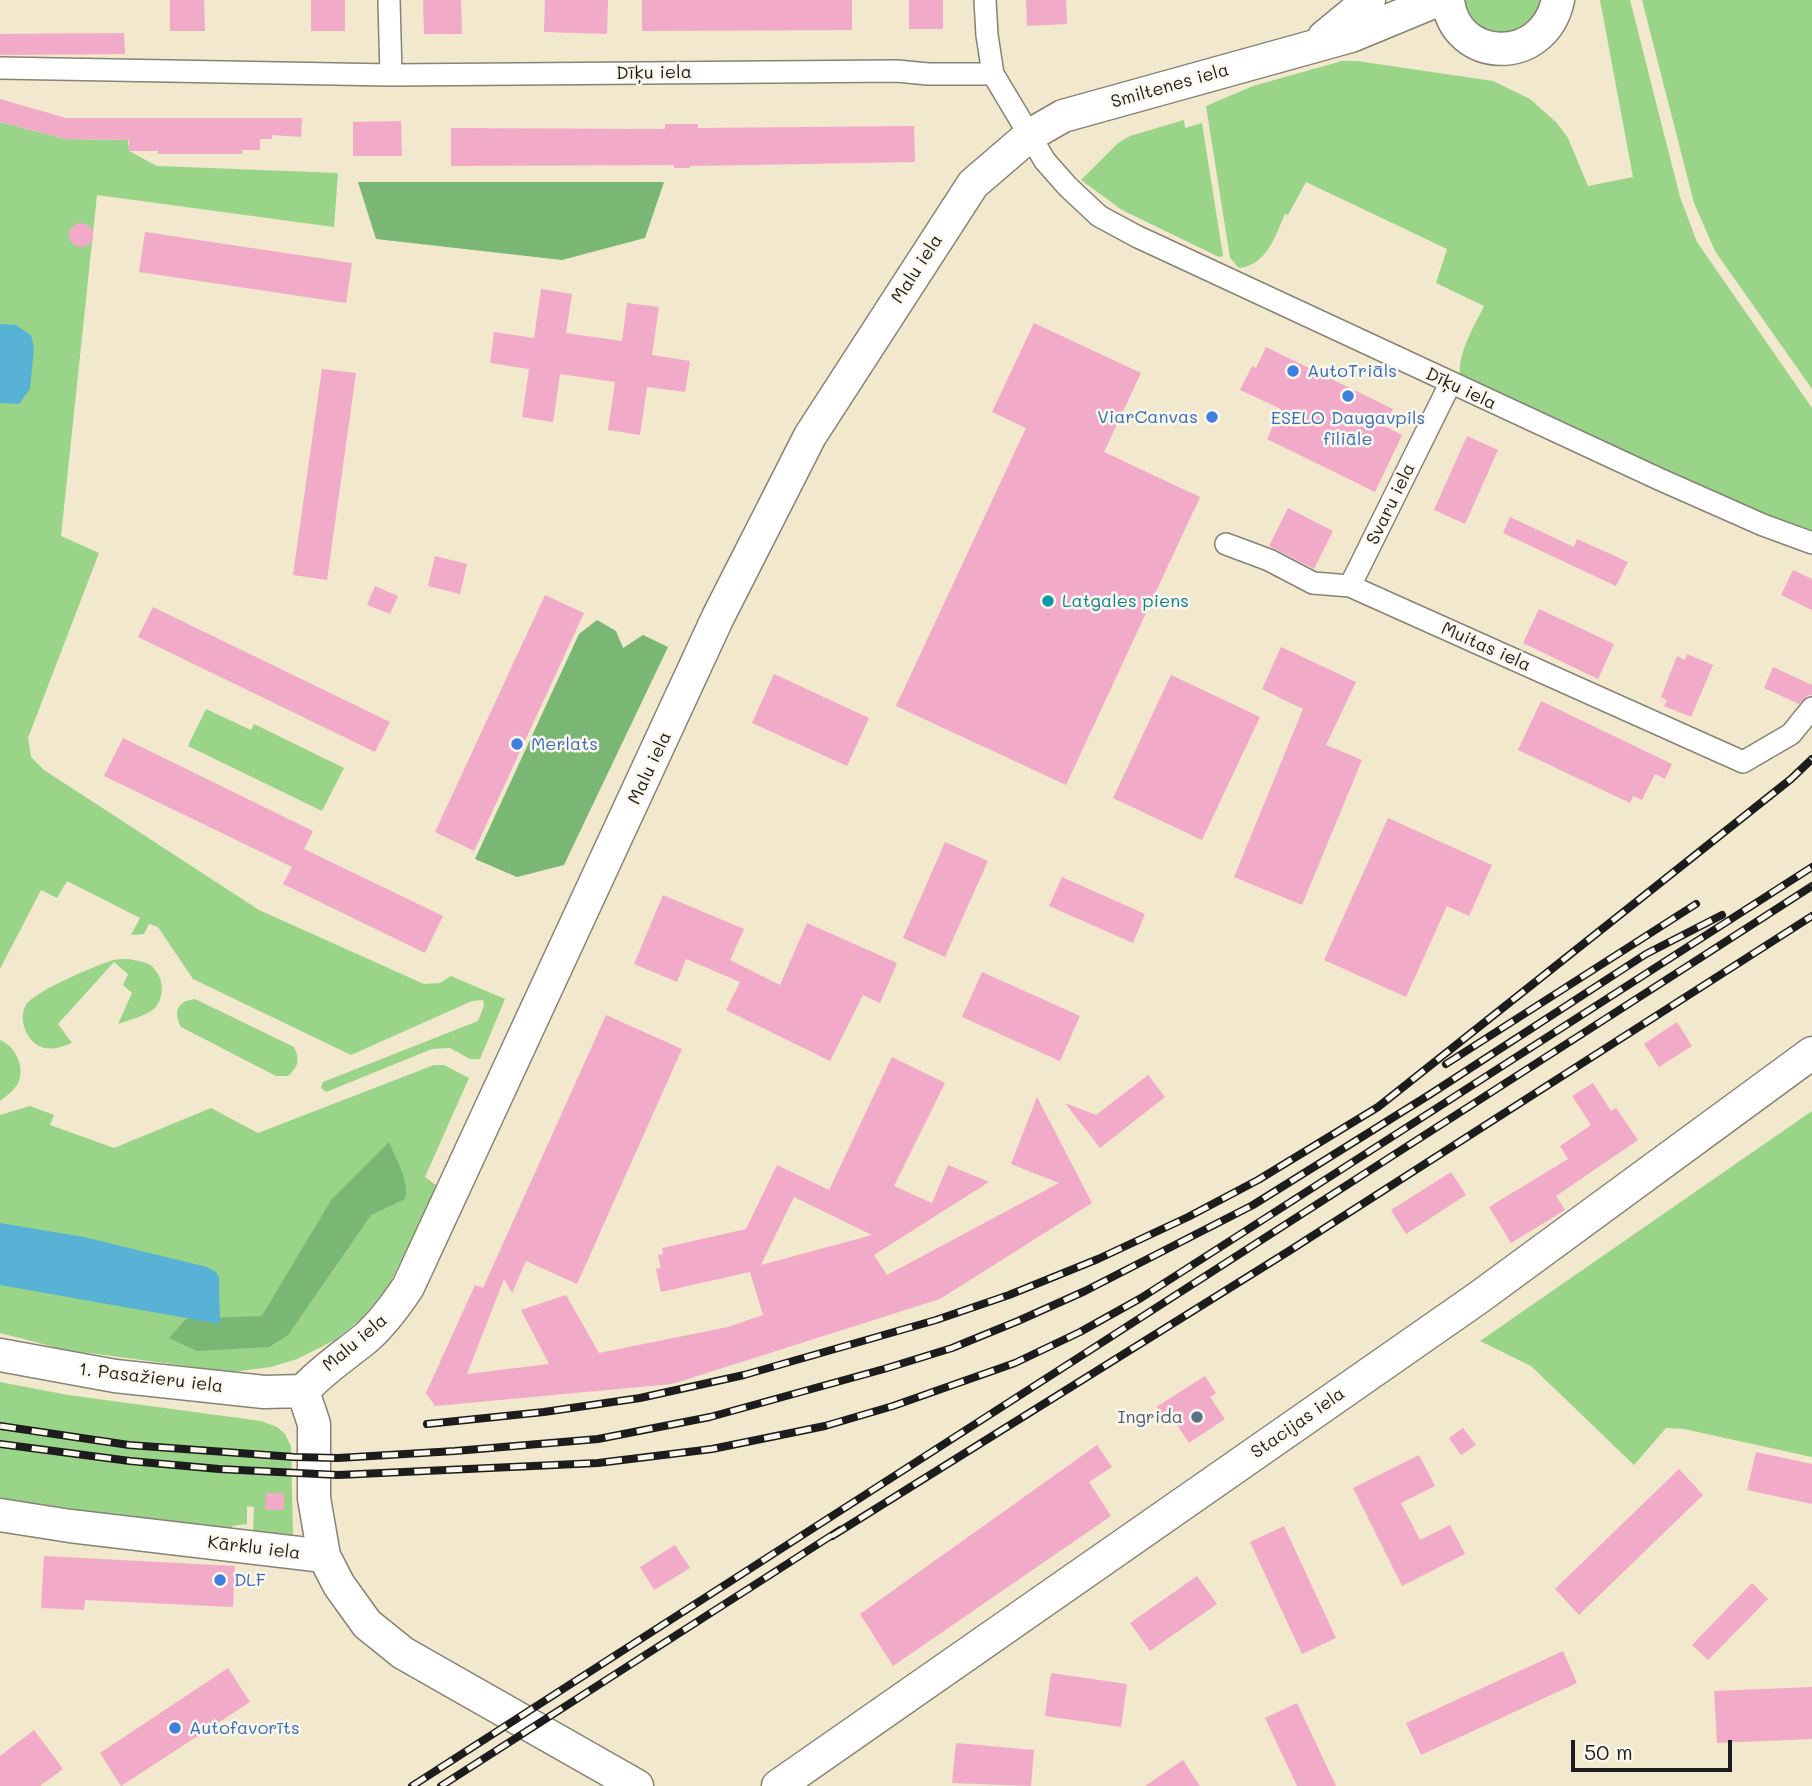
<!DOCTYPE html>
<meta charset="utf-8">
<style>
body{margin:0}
#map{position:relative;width:1812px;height:1786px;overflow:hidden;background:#f1e8cd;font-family:Mali,sans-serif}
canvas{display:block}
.scale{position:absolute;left:1571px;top:1740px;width:161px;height:32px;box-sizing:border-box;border:4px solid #1c1c1c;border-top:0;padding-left:9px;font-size:21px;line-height:24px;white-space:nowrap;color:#1c1c1c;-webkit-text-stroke:5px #fbf7ec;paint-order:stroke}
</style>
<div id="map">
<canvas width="1812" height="1786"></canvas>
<div class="scale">50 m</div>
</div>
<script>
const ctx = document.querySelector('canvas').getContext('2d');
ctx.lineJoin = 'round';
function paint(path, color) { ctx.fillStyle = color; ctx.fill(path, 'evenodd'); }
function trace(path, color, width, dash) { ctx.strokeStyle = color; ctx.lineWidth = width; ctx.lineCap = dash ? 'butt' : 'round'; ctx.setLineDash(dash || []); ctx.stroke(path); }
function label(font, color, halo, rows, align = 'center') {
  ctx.font = font + ' Mali,sans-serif'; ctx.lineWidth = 5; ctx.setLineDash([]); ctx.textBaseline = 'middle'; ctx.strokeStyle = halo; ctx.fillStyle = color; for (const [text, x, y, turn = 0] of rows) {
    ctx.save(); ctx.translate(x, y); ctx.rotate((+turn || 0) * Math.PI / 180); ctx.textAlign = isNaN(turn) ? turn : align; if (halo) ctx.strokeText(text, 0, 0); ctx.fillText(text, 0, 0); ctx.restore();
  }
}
const green = new Path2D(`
 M1455 0H1549L1530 32 1483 37Z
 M1600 0H1630L1680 197 1697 242 1812 408V533L1785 525 1463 381C1451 364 1476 323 1484 306L1436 283 1447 249 1306 182 1288 215 1285 214C1275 236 1267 265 1239 268L1230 258 1206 106 1253 86 1342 61H1357L1493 81 1530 99 1557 123 1568 138 1588 186 1633 177Z
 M1642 0H1812V389L1715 251 1694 203Z
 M1184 120 1185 128 1202 123 1223 256 1219 257 1122 210 1081 180 1118 143 1130 136Z
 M0 122 65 139 128 140 129 151 157 166 338 173 334 227 97 195 61 536 99 553 28 738 31 757 44 770 259 910 424 984 440 983 451 976 505 999 480 1059H470L450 1048 432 1049 326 1092 321 1088 323 1082 478 1021 484 1006 483 1000 472 1001 351 1055 193 979 158 927 149 924 144 934 131 935 140 918 67 881 57 898 41 890 0 969Z
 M206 709 251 730 254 724 344 768 322 811 188 746Z
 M129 959C136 961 144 961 150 965 164 975 166 997 154 1009 145 1016 129 1020 118 1024L132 993 123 985 128 974 114 962 58 1024 72 1043C63 1046 55 1050 45 1048 28 1045 17 1020 26 1005 33 992 97 965 113 960 118 959 124 959 129 959Z
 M195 999 294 1047C300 1060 299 1066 288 1076H276L181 1027C173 1012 177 1001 195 999Z
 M0 1040C18 1047 28 1074 14 1089 10 1094 4 1097 0 1101Z
 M434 1065H444L469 1078 425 1177 437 1186 389 1285 374 1304 363 1317 335 1340 297 1359 271 1367 232 1372 66 1350 0 1333V1115L30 1106 54 1115 50 1125 114 1148 211 1108 258 1133Z
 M1812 1111V1457L1684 1429 1666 1428 1634 1465 1531 1366 1480 1341Z
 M0 1382 68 1395 261 1421 277 1427 285 1434 291 1446 293 1537 253 1533 254 1507 247 1506V1524L232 1526 231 1532 0 1505Z`);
const forest = new Path2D(`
 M358 182H664L645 238 562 260 376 239Z
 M597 620 616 631 623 648 643 635 668 647 564 865 517 877 475 859 579 634Z
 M389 1142C395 1158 410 1181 405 1199L371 1215 288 1335 269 1347 197 1351 169 1338 186 1319 262 1316 331 1200Z`);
const water = new Path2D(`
 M0 324 16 325 31 335 34 348 30 389 19 404 0 403Z
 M0 1223 84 1237 207 1267 216 1272 219 1278 220 1324 0 1285Z`);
const building = new Path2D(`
 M170 0H204L205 31H170Z
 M311 0H345V31H311Z
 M423 0H461L462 34H424Z
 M545 0H608L607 34 544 32Z
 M642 0H852V30L642 31Z
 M909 0H943V29H909Z
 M1026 0H1066L1067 24 1027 26Z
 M124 33 125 54 0 55V34Z
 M0 99 66 118H302L301 137 272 135V139H260V150H242V154H158V151H129V140L65 139 0 122Z
 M401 121 402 156H353V122Z
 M665 124H698V128L914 126 915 162 690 166 689 168H674V165L451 166V128L665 129Z
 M69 235a12 12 0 1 1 24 0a12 12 0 1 1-24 0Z
 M145 232 352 263 346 303 139 272Z
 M541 289 572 294 566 333 622 341 627 303 659 307 652 355 690 361 685 392 647 387 640 435 608 430 615 382 560 374 553 422 522 417 529 369 490 363 494 332 534 338Z
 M1034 323 1141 373 1104 452 1200 497 1066 785 896 706 1026 428 992 412Z
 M1266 347 1393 409 1384 426 1402 435 1375 492 1267 439 1281 409 1240 390 1252 366 1256 368Z
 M322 369 356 373 327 580 293 575Z
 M1467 436 1498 450 1465 524 1434 510Z
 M1288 508 1333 531 1314 569 1269 546Z
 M1510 517 1574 547 1577 539 1628 562 1616 586 1503 533Z
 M435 556 467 564 460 594 428 586Z
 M1793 570 1812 579V610L1781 595Z
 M375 586 398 596 390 614 367 605Z
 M545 595 584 613 474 851 435 832Z
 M153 607 390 722 375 752 138 637Z
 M1539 609 1614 644 1598 679 1523 643Z
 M1281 647 1356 682 1326 745 1362 760 1302 905 1234 877 1303 709 1262 689Z
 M1687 654 1713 665 1691 717 1664 706 1667 700 1661 697 1677 656 1685 660Z
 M1773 667 1812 685V695L1807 696 1799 704 1764 688Z
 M774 674 869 718 847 766 752 723Z
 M1171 675 1260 717 1202 840 1113 798Z
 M1541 701 1672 764 1665 779 1655 774 1642 800 1633 796 1630 803 1518 750Z
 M123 738 313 831 304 849 443 916 425 953 283 884 292 867 104 776Z
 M1388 818 1492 865 1469 916 1447 906 1406 997 1324 960Z
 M945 842 988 861 945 957 903 938Z
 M1062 877 1145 914 1133 943 1049 906Z
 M663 895 744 929 730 960 780 985 807 923 897 963 880 1003 863 995 830 1061 726 1010 740 982 686 959 677 982 634 964Z
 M982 972 1080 1016 1060 1061 962 1017Z
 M606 1015 682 1049 577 1284 526 1261 512 1293 504 1279 467 1374 549 1364 521 1310 566 1295 599 1353 728 1327 763 1315 750 1272 661 1292 656 1269 661 1268 658 1255 663 1254 662 1248 746 1229 777 1165 829 1190 892 1057 945 1083 894 1186 932 1203 948 1165 989 1182 874 1255 887 1275 1059 1183 1011 1164 1037 1097 1092 1203 940 1299 672 1384 435 1406 426 1393 475 1285 483 1288ZM794 1197 872 1235 761 1265Z
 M1677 1022 1692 1046 1659 1067 1644 1044Z
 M1148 1075 1165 1097 1100 1148 1065 1103 1096 1115Z
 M1593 1083 1611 1111 1616 1108 1638 1140 1556 1196 1565 1210 1511 1243 1489 1207 1568 1159 1560 1146 1591 1125 1572 1096Z
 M1451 1172 1466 1195 1406 1234 1391 1210Z
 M1205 1376 1216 1393 1210 1397 1225 1419 1189 1443 1174 1420 1167 1425 1156 1407Z
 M1463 1428 1476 1445 1461 1455 1449 1438Z
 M1097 1445 1112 1467 1089 1482 1111 1516 893 1666 860 1614Z
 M1756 1452 1812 1464V1504L1747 1490Z
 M1419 1455 1435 1486 1401 1503 1420 1540 1450 1525 1465 1554 1402 1586 1353 1488Z
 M1679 1469 1703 1495 1579 1615 1555 1589Z
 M266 1493H284V1510H265Z
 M1284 1526 1336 1638 1302 1654 1250 1542Z
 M675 1545 690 1568 654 1590 640 1567Z
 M44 1556 235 1566 233 1607 85 1600 84 1610 41 1608Z
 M1197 1576 1217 1604 1150 1651 1130 1623Z
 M1752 1583 1768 1599 1708 1660 1692 1645Z
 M1563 1651 1577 1683 1421 1755 1406 1723Z
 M228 1668 250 1702 121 1786 100 1753Z
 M1051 1673 1127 1684 1121 1727 1045 1716Z
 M1812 1687V1739L1717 1743 1714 1691Z
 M1297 1703 1336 1786H1297L1265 1718Z
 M34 1730 63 1769 40 1786H0V1756Z
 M956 1743 1034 1750 1031 1786 952 1783Z
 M1183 1760 1200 1786H1145Z`);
const street = new Path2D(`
 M389 0 391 75
 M985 0 987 35 993 74 1045 161 1068 187 1099 216 1136 236 1659 479 1763 525 1812 543
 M0 68 391 75 897 71 928 74H993
 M1226 544 1269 560 1313 583 1350 586 1743 762 1791 734 1812 708
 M1350 586 1450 384`);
const secondary = new Path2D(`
 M1448 0C1454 62 1543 68 1558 0
 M1324 37 1369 0
 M0 1355 115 1376 264 1392 303 1391
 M0 1515 70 1526 324 1556
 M637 1786 403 1653 367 1624 339 1585 324 1556 314 1498V1424L303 1391C322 1370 344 1356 366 1338 383 1323 396 1305 408 1287L718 617 810 436 973 184 1030 135 1063 116 1351 36 1438 0
 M778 1786 1478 1298 1812 1053`);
const rail = new Path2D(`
 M1446 1064 1696 904
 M427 1424 544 1412 640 1398 744 1375 936 1320 1009 1295 1098 1259 1188 1217 1258 1180 1378 1107 1791 779 1812 759
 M0 1426 129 1445 294 1457 338 1458 455 1451 598 1439 710 1417 884 1369 952 1348 1018 1321 1085 1291 1253 1205 1429 1095 1646 954 1722 915
 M0 1444 130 1461 219 1469 338 1475 598 1463 712 1449 825 1426 893 1406 1015 1363 1080 1332 1141 1298 1812 867
 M832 1536 1289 1251 1812 916
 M412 1786 1812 886
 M441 1786 840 1530`);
const markers = [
 [1293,371,7,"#3f7fe0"],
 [1348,396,7,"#3f7fe0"],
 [1212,417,7,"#3f7fe0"],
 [1048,601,7,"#0f9aa8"],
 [517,744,7,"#3f7fe0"],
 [1197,1417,7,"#5c6f8a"],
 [220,1580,7,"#3f7fe0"],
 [175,1728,7,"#3f7fe0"]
];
const streetNames = [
 ["Dīķu iela",654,73,-1],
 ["Smiltenes iela",1170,86,-16],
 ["Malu iela",917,269,-57],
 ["Dīķu iela",1461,389,25],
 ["Svaru iela",1391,504,-64],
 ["Muitas iela",1486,647,24],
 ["Malu iela",650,768,-65],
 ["Malu iela",355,1343,-40],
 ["1. Pasažieru iela",151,1378,7],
 ["Stacijas iela",1298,1423,-35],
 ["Kārklu iela",254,1548,7]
];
const shopNames = [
 ["AutoTriāls",1307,371],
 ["ViarCanvas",1198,417,"right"],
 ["ESELO Daugavpils",1348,418,"center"],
 ["filiāle",1348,439,"center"],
 ["Merlats",531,744],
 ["DLF",234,1580],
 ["Autofavorīts",189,1728]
];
const cultureNames = [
 ["Latgales piens",1062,601]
];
const serviceNames = [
 ["Ingrida",1183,1417]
];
paint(green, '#99d488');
paint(forest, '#7ab674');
paint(water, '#57b2d5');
paint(building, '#f2aac9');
trace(street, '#868274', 24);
trace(secondary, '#868274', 35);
trace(street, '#fff', 21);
trace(secondary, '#fff', 32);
trace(rail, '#1c1c1c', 8);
trace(rail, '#fbf7ec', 5, [16]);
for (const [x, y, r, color] of markers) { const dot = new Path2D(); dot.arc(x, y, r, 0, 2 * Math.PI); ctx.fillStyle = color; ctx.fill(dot); trace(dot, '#fbf7ec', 2.5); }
label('18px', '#1c1c1c', '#fbf7ec', streetNames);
label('18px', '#366cbe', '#fbf7ec', shopNames, 'left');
label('18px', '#0d838f', '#fbf7ec', cultureNames, 'left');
label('18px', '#4e5e75', '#fbf7ec', serviceNames, 'right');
</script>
